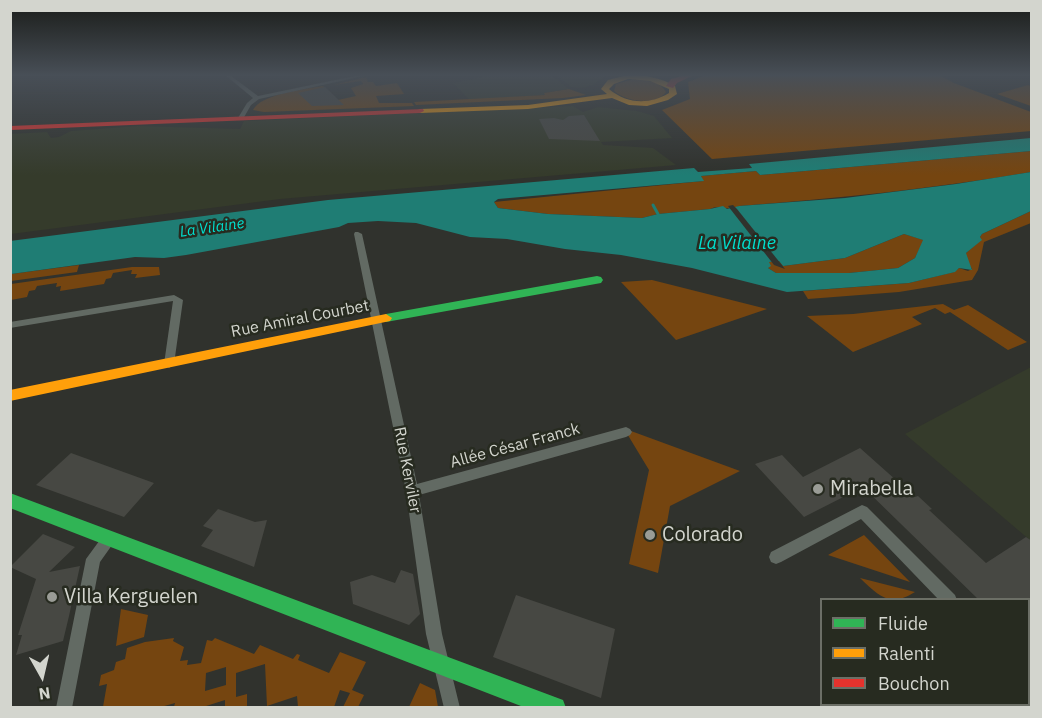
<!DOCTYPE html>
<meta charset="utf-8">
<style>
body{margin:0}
#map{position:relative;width:1042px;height:718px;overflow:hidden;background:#30322d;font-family:"IBM Plex Sans",sans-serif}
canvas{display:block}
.frame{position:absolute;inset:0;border:12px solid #d3d5ce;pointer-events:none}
.legend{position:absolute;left:820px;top:598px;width:210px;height:108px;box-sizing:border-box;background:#272b20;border:2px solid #6c6f66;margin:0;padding:8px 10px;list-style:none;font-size:18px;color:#d3d5ce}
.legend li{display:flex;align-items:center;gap:12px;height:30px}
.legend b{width:30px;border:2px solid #6c6f66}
.north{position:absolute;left:12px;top:646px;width:60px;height:60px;-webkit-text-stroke:4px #272b20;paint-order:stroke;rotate:172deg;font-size:16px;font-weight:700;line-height:24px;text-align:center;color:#d3d5ce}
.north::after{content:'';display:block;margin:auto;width:21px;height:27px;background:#d3d5ce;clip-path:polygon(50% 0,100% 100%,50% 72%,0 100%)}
</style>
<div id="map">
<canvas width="1042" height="718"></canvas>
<div class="frame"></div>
<ul class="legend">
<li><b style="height:8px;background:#30b455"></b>Fluide</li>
<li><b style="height:8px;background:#ff9f0a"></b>Ralenti</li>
<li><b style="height:8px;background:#e5322d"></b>Bouchon</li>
</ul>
<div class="north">N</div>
</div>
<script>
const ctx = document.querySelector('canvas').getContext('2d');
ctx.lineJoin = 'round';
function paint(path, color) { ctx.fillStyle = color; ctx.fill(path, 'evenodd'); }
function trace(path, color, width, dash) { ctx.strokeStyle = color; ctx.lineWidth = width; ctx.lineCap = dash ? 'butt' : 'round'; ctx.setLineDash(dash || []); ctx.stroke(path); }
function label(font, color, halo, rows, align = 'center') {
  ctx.font = font + ' "IBM Plex Sans",sans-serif'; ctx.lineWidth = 5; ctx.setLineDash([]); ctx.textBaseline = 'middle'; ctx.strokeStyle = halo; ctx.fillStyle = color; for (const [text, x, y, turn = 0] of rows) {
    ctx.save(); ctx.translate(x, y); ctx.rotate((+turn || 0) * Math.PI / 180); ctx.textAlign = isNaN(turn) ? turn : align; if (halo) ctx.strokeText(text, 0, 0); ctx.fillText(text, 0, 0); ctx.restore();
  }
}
const built = new Path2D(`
 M493 75H551L569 89 545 93 546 95 470 100 453 83Z
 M556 75H607L593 85 582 88 571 87Z
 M573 106 583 112 598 107 637 111 654 116 672 138 601 142 603 145 653 148 676 165 280 199 11 234 10 134 47 132 51 138 59 137 71 131 138 126 240 129 244 121Z
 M1031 367V541L905 434Z`);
const green = new Path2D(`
 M706 75H939L954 83 1031 112V131L712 159 662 110 690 99 688 82Z
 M366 77 368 82H373L376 86 397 83 404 94 376 96 379 103H412L414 106 264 112 253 110C261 94 305 89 323 86L338 100 356 96 351 88 363 84 361 81 333 85Z
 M630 80C642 80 659 79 666 92 656 106 626 102 614 91L616 84Z
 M1028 85 1031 86V106L997 94Z
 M569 89 586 95 563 98 416 105 414 102 545 95 544 93Z
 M1031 151V172C934 189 837 198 739 206 729 212 720 204 710 209L658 214 642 218 548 214 498 208 494 202 703 181 701 176 756 171 760 175Z
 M1031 211V223L984 242 978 270 972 280 899 292 808 299 803 291 909 283 954 272 959 268 968 271 972 269 966 260V253L981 240 980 237 982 234Z
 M904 234 924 240 915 258 898 268 849 273H776L768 268 769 262 779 261 783 266 845 258Z
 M79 265 77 272 11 281V274Z
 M132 267H159L160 275 135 278 137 274H131L132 270 113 273 111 278 106 279 104 284 60 291 61 286 56 287 57 283 37 286 35 290 29 291 27 297 11 300V284Z
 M652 280 767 309 676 340 621 282Z
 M943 304 954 310 968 305 1027 342 1008 350 950 312 945 314 935 308 912 317 922 324 853 352 807 316 853 314Z
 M631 431 740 471 670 506 658 573 629 564 649 470 626 432Z
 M864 535 910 582 828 555Z
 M860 578 915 592C889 608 879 596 860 578Z
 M121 609 148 615 144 637 116 646Z
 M174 638 173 641 184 647 180 661 188 660 187 665 201 663 207 640 212 641 215 638 254 654 260 645 293 659 297 654 300 655 298 660 329 673 340 652 366 662 352 690 364 695 358 707H343L350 693 340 690 334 707H298L297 696 267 706 265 664 236 673V697L247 694V707H225V700L203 707H174L175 703 161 707H103L107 684 99 686 101 675 114 670 116 662 125 659 127 648 145 642ZM226 667V685L205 691 206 673Z
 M420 683 435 690 438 707H409Z`);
const water = new Path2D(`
 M1031 138V151L760 175 756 171 701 176 704 181 498 199 494 202 498 208 548 214 642 218 658 214 710 209 723 206 727 209 739 206 845 198 956 184 1031 172V211L982 234 980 237 982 240 966 253 972 270 959 268 955 272 909 283 787 292 692 268 621 255 565 249 507 239 470 237 416 223 378 221 348 223 339 227 186 255 164 258 135 257 11 274 10 241 328 200 694 168 698 172 752 168 749 164ZM904 234 923 240 915 258 898 268 849 273H776L768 268 771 266 769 262 779 261 783 266 845 258Z`);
const pier = new Path2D(`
 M733 205 737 209 785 269 774 265 728 206Z`);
const stream = new Path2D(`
 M653 205 658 214`);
const building = new Path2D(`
 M325 87 344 105 312 106 298 93Z
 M584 115 600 141 549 139 539 119 554 118 563 120 569 116Z
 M860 448 915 497 918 496 932 509 929 510 986 563 1026 537 1032 541V600H979L863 487 804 517 755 464 782 455 803 477Z
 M71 453 154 483 124 517 36 485Z
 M218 509 255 522 267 520 254 567 201 546 213 530 203 526Z
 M43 534 75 547 49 572 80 566 69 616 63 641 16 655 22 635H18L36 579 10 567Z
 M401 570 413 574 420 614 409 625 353 604 350 582 372 575 395 583Z
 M516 595 615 629 601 698 493 657Z`);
const street = new Path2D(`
 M225 75H230L258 96 359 75H368L259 99 251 105 243 119 241 120 238 118 247 103 253 98Z
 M355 232H358L362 234 417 484 626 427 630 429 632 432 630 435 626 437 419 495 442 634 460 708H444L426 634 406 491 354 234Z
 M174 295 183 300 174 364 169 368 164 364 173 301 10 328V322Z
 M862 505 867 507 955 595 957 600H939L861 519 781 562 776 564 771 562 769 557 771 552Z
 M110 532 115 533 117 538 100 562 72 708H56L86 559 105 533Z
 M1028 670 1032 671V689L1028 688Z`);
const fast = new Path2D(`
 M597 276 601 277 603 280 601 283 386 322 380 318 386 314Z
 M10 493 555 697 563 700 566 708H526L10 508Z
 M1032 693V708H1017L1019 704H1028V694Z`);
const slow = new Path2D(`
 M627 75C644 74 660 78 675 86L677 94 668 100 647 106 629 105 612 98 528 109 420 113 416 111 420 109 528 105 607 94 601 89 608 80ZM628 79 650 81 669 89V93C649 105 627 104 609 89L614 84Z
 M386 314 392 318 390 321 10 401V390Z`);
const jam = new Path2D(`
 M685 75H694L677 83 673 88 666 86 671 79Z
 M423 109 424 111 420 113 10 130V126Z`);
const markers = [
 [818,489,6,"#9a9c96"],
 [650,535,6,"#9a9c96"],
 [52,597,6,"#9a9c96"]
];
const farWaternames = [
 ["La Vilaine",212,228,-8]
];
const streetNames = [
 ["Rue Amiral Courbet",300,319,-11],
 ["Allée César Franck",515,446,-15],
 ["Rue Kerviler",407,470,79]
];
const waterNames = [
 ["La Vilaine",737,244]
];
const nearPoinames = [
 ["Mirabella",830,489],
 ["Colorado",662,535],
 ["Villa Kerguelen",64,597]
];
paint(built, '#353b2b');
paint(green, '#754510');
paint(water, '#1f7d74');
paint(pier, '#30322d');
trace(stream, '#1f7d74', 3);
paint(building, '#474843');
paint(street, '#626a63');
paint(fast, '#30b455');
paint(slow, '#ff9f0a');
paint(jam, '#e5322d');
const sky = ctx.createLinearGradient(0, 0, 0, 175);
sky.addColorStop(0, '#1a1c19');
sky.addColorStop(0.43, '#484f57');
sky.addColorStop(1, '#484f5700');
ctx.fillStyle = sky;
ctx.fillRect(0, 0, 1042, 175);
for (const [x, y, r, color] of markers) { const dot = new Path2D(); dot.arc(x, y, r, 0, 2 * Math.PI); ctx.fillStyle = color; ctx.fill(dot); trace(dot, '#272b20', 2); }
label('italic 15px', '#00dfcf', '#272b20', farWaternames);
label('16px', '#d3d5ce', '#272b20', streetNames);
label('italic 18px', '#00dfcf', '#272b20', waterNames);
label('20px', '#d3d5ce', '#272b20', nearPoinames, 'left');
</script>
